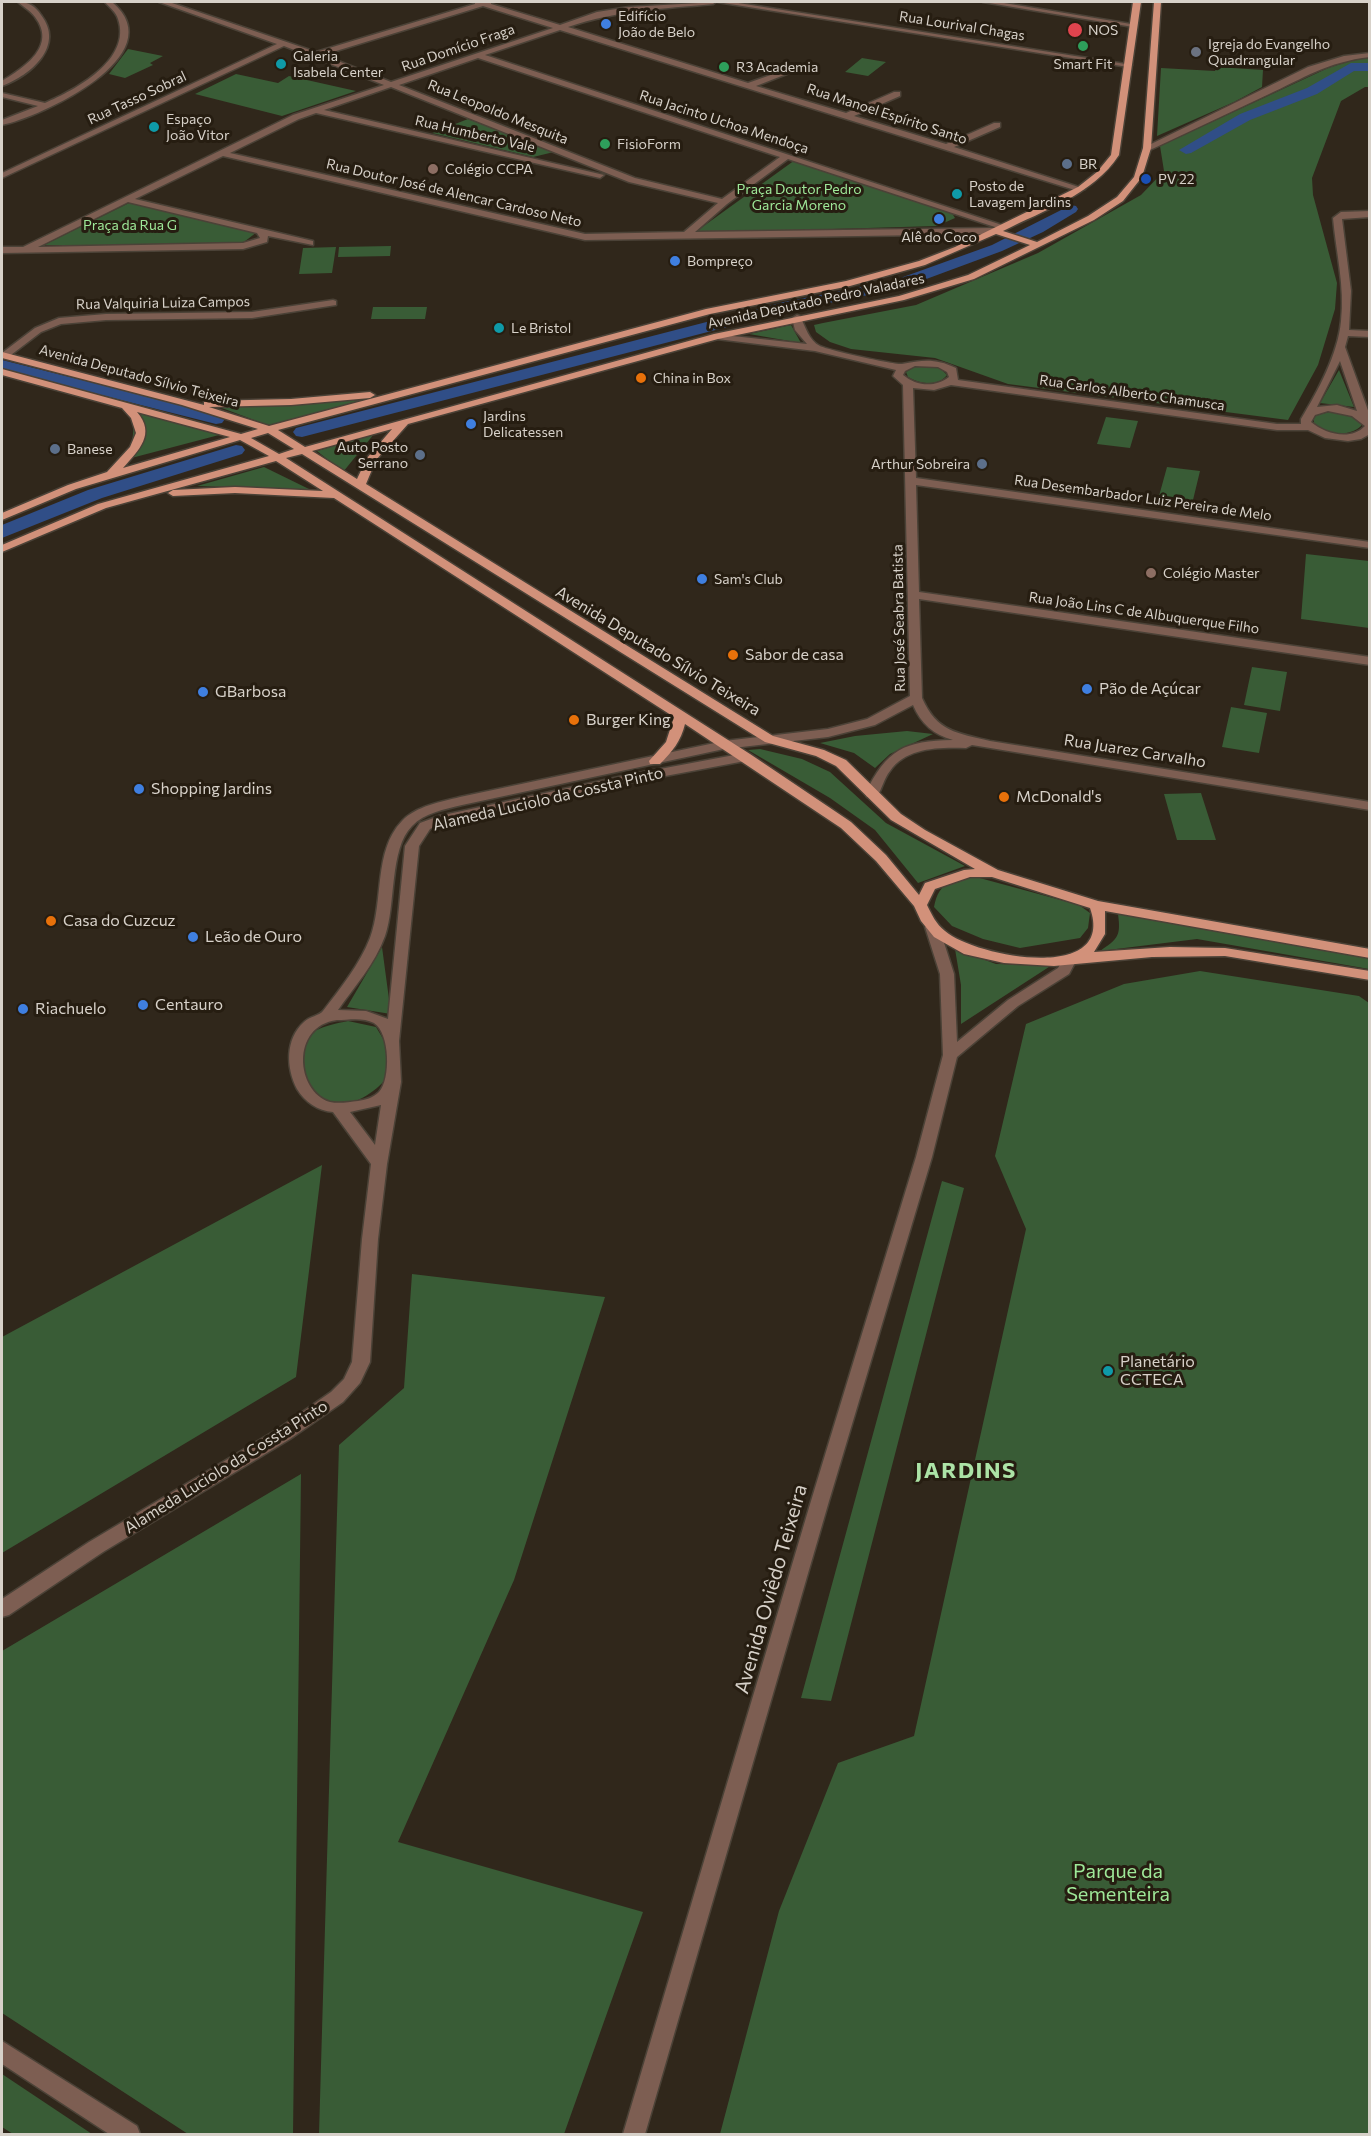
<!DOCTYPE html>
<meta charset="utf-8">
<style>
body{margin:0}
#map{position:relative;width:1371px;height:2136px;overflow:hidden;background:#30271b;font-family:Commissioner,sans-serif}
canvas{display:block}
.frame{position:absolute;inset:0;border:3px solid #d7d1c9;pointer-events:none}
</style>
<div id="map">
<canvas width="1371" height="2136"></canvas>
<div class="frame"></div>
</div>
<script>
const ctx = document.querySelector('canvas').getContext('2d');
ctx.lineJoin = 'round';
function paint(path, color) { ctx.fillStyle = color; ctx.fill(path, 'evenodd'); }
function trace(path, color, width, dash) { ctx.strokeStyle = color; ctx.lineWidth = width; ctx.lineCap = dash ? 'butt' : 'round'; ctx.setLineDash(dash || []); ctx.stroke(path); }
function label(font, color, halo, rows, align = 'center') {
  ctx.font = font + ' Commissioner,sans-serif'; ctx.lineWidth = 6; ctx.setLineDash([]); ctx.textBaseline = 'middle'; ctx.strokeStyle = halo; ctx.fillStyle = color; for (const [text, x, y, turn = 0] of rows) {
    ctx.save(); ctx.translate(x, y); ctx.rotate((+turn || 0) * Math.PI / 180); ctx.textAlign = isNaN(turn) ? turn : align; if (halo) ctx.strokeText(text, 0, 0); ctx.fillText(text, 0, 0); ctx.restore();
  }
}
const green = new Path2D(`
 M128 49 163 56 150 63 153 65 125 78 109 74Z
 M862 58 886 62 868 76 845 72Z
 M1369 58V87H1365L1341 101 1312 178 1313 195 1337 283 1335 309 1318 365 1288 420 1008 384 935 358 851 349 830 342 816 332 814 325 823 323 916 305 1038 253 1141 195 1164 171 1160 146 1328 68 1356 59Z
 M1217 67 1263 70 1262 87 1234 102 1157 136 1161 68 1215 71Z
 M236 74 278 83 289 76 356 91 282 116 195 94Z
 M468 119 553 151 554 152 533 157 432 133Z
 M795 160 952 213 955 218 937 226 694 233Z
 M129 203 257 232 240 245H44Z
 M391 246 390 256 338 257 339 247Z
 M336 247 332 273 299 274 303 248Z
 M373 307H427L425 319H371Z
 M791 325 801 343 749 334Z
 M918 365 939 367 947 375C938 387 920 384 908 377L906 372Z
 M1339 370 1354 407 1320 403Z
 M364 400 270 426 214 405Z
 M131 411 219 435 120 461C135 444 135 431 131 411Z
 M1332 411 1354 416 1362 423 1361 426C1349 438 1325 434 1314 423V416Z
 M1106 417 1138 421 1130 448 1097 444Z
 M374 434 343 472 317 451Z
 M264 467 311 490 197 486Z
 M1167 467 1200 471 1193 500 1159 496Z
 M1306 554 1369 561V628L1301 619Z
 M1252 667 1287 672 1280 711 1244 705Z
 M1231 707 1267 713 1259 753 1222 747Z
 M907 731 933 734 890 754 875 768 854 753 820 743 855 736Z
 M760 749 802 759 830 772 886 823 965 866 918 883 875 830 830 798 748 750Z
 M1201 793 1216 840H1177L1164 794Z
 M976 877 1079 905 1090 913 1088 928 1080 938 1020 948 983 939 952 926 934 907C939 881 952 880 976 877Z
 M1118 914 1369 958V969L1197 939 1100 951C1118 939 1121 936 1118 914Z
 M382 947 391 1014 347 1007Z
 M955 949 996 964 1052 965 961 1024V985Z
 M1200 971 1359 996 1369 1003V2134H720L779 1911 838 1763 914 1736 1026 1229 995 1156 1026 1024 1124 984Z
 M348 1021 376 1027 385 1042 388 1076C377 1092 347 1112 326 1102 319 1099 313 1093 306 1089 297 1040 298 1031 348 1021Z
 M322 1165 296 1377 2 1553V1337Z
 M942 1181 964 1188 831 1701 801 1698Z
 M412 1274 605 1297 514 1580 398 1842 643 1912 564 2134H319L339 1445 404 1388Z
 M301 1474 293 2134H188L2 2013V1651Z
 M2 2074 92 2134H13L2 2127Z`);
const canal = new Path2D(`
 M1351 63H1370V71H1354L1317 94 1250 120 1191 153 1186 154 1179 150 1240 114 1307 88Z
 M1071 205 1076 206 1078 209 1076 212 1043 232 1002 251 902 288 785 312 302 437 296 436 293 432 296 428 784 302 892 281 992 245Z
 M2 360 222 415 225 419 222 423 216 424 2 370Z
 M236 445 242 446 245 450 242 454 102 498 2 538V525L88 490Z`);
const minor = new Path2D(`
 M18 2C29 2 35 6 41 15 65 46 31 75 2 86V81C25 67 57 46 35 17 30 10 22 6 18 2Z
 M105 2H112C175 55 41 117 2 125V120L38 106 2 97V93L45 103C75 90 132 60 118 19 116 12 109 7 105 2Z
 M159 2H169L316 52 475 4V2H491V4L560 25 597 12 629 7 716 2 713 4C661 9 618 10 568 27L748 83 802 64V68L756 86 846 113 894 92H900V96L854 116 946 144 994 123H1000V127L954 147 1085 189 1078 191 560 30 485 55 1008 227 1001 229 788 159 727 204 695 232 995 228 999 231 995 234 585 240 223 156 135 199 313 241V245L268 236 267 242 243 249 2 253V247H23L293 115 384 85 284 46 2 178V173L277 44ZM483 6 553 28 391 82 323 55ZM478 58 780 157 722 199 635 178 399 85ZM391 87 629 182 718 203 684 232 585 234 230 153 299 119 316 113 600 178 604 175 324 110ZM128 202 257 233 260 238 243 243 38 247Z
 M717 2H732L1132 65 1128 67Z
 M983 2H998L1137 25 1133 27Z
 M1370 53V57C1327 62 1304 78 1267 95 1228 113 1189 132 1150 150L1143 148 1308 67 1344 56Z
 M1370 211V217L1342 219 1351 291 1349 330 1370 331V337L1348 336 1345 347 1370 416V434L1361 439 1348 441 1325 438 1308 430H1277L951 385 934 390 913 388 916 478 1370 542V548L916 485 919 592 1370 657V665L919 599 922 698C937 732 957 733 990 741L1370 802V810L972 745 966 748C941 747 906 747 890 771 884 778 882 789 877 797H867L865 794C887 749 904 741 953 740 934 735 921 724 913 705L875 725 828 737 724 749 462 805C445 809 424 813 412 826 389 849 396 906 385 936 375 964 354 987 338 1010L366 1011 388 1019 405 846 420 823 439 816 628 775 745 753 751 757 745 761 628 783 443 823 430 829 419 846 399 1041 401 1082 387 1164 378 1239 370 1362 360 1383 343 1402 290 1439 103 1552 9 1615 2 1617V1599L89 1542 278 1429 331 1392 344 1379 352 1362 362 1239 371 1164 333 1112C318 1111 305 1102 297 1089 286 1068 285 1039 304 1022 310 1016 319 1016 323 1011 340 989 360 964 370 938 384 902 373 851 402 821 416 806 441 802 460 797L724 741 828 729 867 719 910 696 903 385 893 376 896 370 815 351 717 339 714 338V334L807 344 795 330 792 318 797 315 800 316C805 326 809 341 820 346 828 350 895 365 902 364 923 360 935 358 956 368L958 380 1277 424H1301V419C1318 391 1338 354 1341 321 1345 287 1336 252 1333 218L1341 212ZM1340 361 1357 411 1337 405 1317 407ZM915 366 938 367 947 372 949 377C935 388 916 386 903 375L905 371ZM1328 411 1352 416 1365 426C1351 441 1325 434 1311 422L1315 415ZM337 1020C348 1020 363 1017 374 1023 390 1033 391 1079 379 1092 373 1098 365 1100 358 1101 349 1102 339 1104 330 1102 296 1092 290 1026 337 1020ZM381 1105 375 1145 350 1112Z
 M333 300 336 301V305L252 318 106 320 61 324 41 332 7 358H2V353L35 328 59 318 106 314 252 312Z
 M932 923 939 927 954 974 957 1042 1008 1000 1058 968 1065 956 1070 954 1077 959 1069 974 1018 1006 957 1057 932 1157 829 1501 645 2134H623L811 1501 916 1157 943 1055 940 974 925 927Z
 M2 2041 137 2126 140 2134H109L2 2064Z`);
const major = new Path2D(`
 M1133 2H1141L1119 155C1093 195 1044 210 1003 231L1037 242 1088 216 1117 197 1134 177 1143 148 1154 2H1161L1151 148 1142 177 1123 201 1094 220 974 279 904 300 718 339 408 424 376 460 366 484 773 736 824 750 846 760 901 814 925 830 998 870 1098 901 1370 949V958L1105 911V934L1094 952 1170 947 1225 948 1370 971V980L1225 956 1152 957 1054 966 1004 963 964 954 934 937 921 921 914 906 876 861 841 828 685 724C681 741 672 752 660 764H650L649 761 666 742 674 717 334 498 235 493 173 496 168 493 173 490 235 487 323 491 276 461 106 508 2 552V545L98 504 269 456 240 440 76 489 2 520V513L68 485 107 472 130 447 136 433 131 418 122 408 2 375V369L241 434 258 429 182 405 2 358V352L204 405V402L208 401 291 399 370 392 375 395 370 398 291 405 209 407 269 426 706 309 846 281 919 261 955 247 1078 187 1097 172 1111 155ZM996 234 1030 245 968 275 899 296 714 334 305 447 278 430 710 314 850 286 925 265ZM137 412 230 437 123 468C139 450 156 434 137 412ZM392 429 367 458 357 479 312 451ZM268 433 294 449 279 454 251 438ZM302 454 765 742 816 756 836 766 891 820 975 869 964 870 925 883 919 895 886 855 851 822 750 754 286 458ZM970 877H992L1090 908C1117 984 975 957 945 931 936 924 932 915 927 905L935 889Z`);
const markers = [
 [606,24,6,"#3f7fe0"],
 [1075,30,8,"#e0444e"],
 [1083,46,6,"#2e9e5b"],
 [1196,52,6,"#6b7280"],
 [281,64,6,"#0f9aa8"],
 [724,67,6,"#2e9e5b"],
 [154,127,6,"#0f9aa8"],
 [605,144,6,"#2e9e5b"],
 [1067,164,6,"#5c6f8a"],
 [433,169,6,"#8d6e63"],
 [1146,179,6,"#1a4fb4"],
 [957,194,6,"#0f9aa8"],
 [939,219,6,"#3f7fe0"],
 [675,261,6,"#3f7fe0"],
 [499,328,6,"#0f9aa8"],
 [641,378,6,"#e8710a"],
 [471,424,6,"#3f7fe0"],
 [55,449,6,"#5c6f8a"],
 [420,455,6,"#5c6f8a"],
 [982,464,6,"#5c6f8a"],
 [1151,573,6,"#8d6e63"],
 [702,579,6,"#3f7fe0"],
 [733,655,6,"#e8710a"],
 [1087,689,6,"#3f7fe0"],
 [203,692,6,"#3f7fe0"],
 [574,720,6,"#e8710a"],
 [139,789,6,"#3f7fe0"],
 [1004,797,6,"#e8710a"],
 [51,921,6,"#e8710a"],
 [193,937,6,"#3f7fe0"],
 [143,1005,6,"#3f7fe0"],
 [23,1009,6,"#3f7fe0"],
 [1108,1371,6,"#0f9aa8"]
];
const farPoinames = [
 ["Edifício",618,16],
 ["João de Belo",618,32],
 ["NOS",1088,30],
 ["Igreja do Evangelho",1208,44],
 ["Quadrangular",1208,60],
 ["Galeria",293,56],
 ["Isabela Center",293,72],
 ["Smart Fit",1083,64,"center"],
 ["R3 Academia",736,67],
 ["Espaço",166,119],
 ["João Vitor",166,135],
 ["FisioForm",617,144],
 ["BR",1079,164],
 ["Colégio CCPA",445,169],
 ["PV 22",1158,179],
 ["Posto de",969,186],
 ["Lavagem Jardins",969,202],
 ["Alê do Coco",939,237,"center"],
 ["Bompreço",687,261],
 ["Le Bristol",511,328],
 ["China in Box",653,378],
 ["Jardins",483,416],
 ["Delicatessen",483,432],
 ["Auto Posto",408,447,"right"],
 ["Serrano",408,463,"right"],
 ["Banese",67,449],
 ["Arthur Sobreira",970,464,"right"],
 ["Colégio Master",1163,573],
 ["Sam's Club",714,579]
];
const farStreetnames = [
 ["Rua Lourival Chagas",962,26,9],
 ["Rua Domício Fraga",458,48,-19],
 ["Rua Tasso Sobral",137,98,-25],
 ["Rua Leopoldo Mesquita",498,112,22],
 ["Rua Manoel Espírito Santo",887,114,18],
 ["Rua Jacinto Uchoa Mendoça",724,122,18],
 ["Rua Humberto Vale",475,134,13],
 ["Rua Doutor José de Alencar Cardoso Neto",454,193,13],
 ["Avenida Deputado Pedro Valadares",816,301,-12],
 ["Rua Valquiria Luiza Campos",163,303,-1],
 ["Avenida Deputado Sílvio Teixeira",139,376,15],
 ["Rua Carlos Alberto Chamusca",1132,393,8],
 ["Rua Desembarbador Luiz Pereira de Melo",1143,498,8],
 ["Rua João Lins C de Albuquerque Filho",1144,613,8],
 ["Rua José Seabra Batista",899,618,-91]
];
const farParknames = [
 ["Praça Doutor Pedro",799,189],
 ["Garcia Moreno",799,205],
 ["Praça da Rua G",130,225]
];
const streetNames = [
 ["Avenida Deputado Sílvio Teixeira",658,651,31],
 ["Rua Juarez Carvalho",1135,751,9],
 ["Alameda Luciolo da Cossta Pinto",548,799,-13],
 ["Alameda Luciolo da Cossta Pinto",226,1467,-32]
];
const poiNames = [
 ["Sabor de casa",745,655],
 ["Pão de Açúcar",1099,689],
 ["GBarbosa",215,692],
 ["Burger King",586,720],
 ["Shopping Jardins",151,789],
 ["McDonald's",1016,797],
 ["Casa do Cuzcuz",63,921],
 ["Leão de Ouro",205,937],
 ["Centauro",155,1005],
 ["Riachuelo",35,1009],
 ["Planetário",1120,1362],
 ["CCTECA",1120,1380]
];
const nearStreetnames = [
 ["Avenida Oviêdo Teixeira",771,1589,-74]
];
const nearParknames = [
 ["Parque da",1118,1871],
 ["Sementeira",1118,1894]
];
const districtNames = [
 ["JARDINS",966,1471]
];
paint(green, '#395c36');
paint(canal, '#304e87');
trace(minor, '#4b4237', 3);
trace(major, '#4b4237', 3);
paint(minor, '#7d5e52');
paint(major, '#d2917a');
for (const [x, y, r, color] of markers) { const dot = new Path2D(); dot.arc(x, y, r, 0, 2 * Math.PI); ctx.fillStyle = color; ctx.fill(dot); trace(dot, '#261d11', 2); }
label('14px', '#d7d1c9', '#261d11', farPoinames, 'left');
label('14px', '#d7d1c9', '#261d11', farStreetnames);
label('14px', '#9ee898', '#261d11', farParknames);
label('16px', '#d7d1c9', '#261d11', streetNames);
label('16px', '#d7d1c9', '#261d11', poiNames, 'left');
label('20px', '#d7d1c9', '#261d11', nearStreetnames);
label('20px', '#9ee898', '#261d11', nearParknames);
ctx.letterSpacing = '1.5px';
label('bold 22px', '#ace3a6', '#261d11', districtNames);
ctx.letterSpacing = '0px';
</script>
